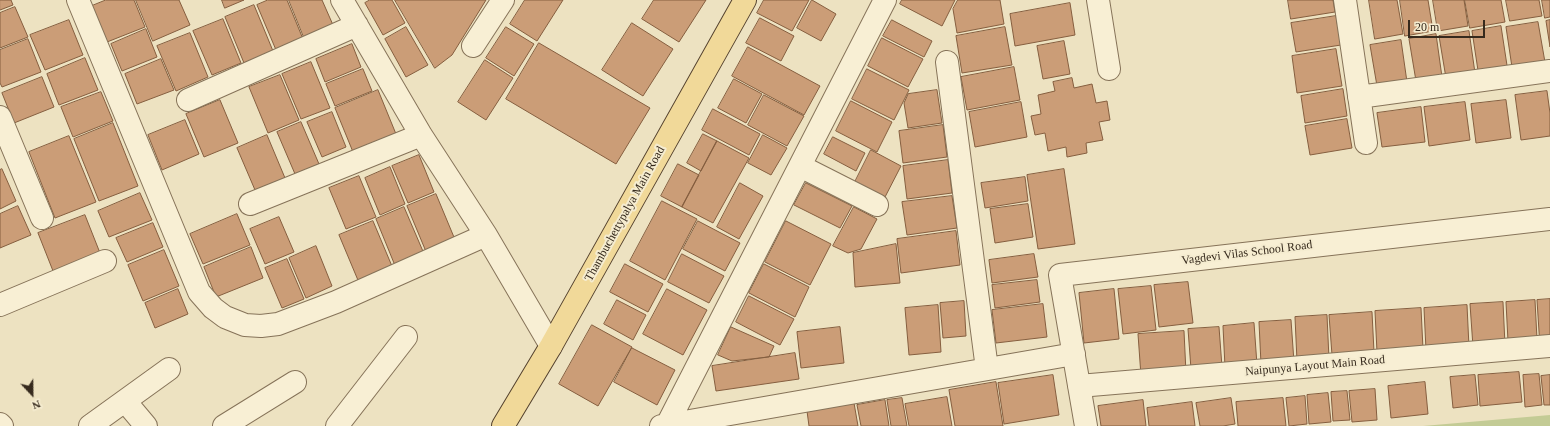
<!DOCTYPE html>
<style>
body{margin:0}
#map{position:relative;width:1550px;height:426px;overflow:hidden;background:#ede2c1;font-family:Georgia,serif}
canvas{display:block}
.north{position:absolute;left:12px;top:374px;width:40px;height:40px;-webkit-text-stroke:3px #f5ecd0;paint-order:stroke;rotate:158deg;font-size:11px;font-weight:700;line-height:16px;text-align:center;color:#362a1d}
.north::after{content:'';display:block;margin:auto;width:14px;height:18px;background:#362a1d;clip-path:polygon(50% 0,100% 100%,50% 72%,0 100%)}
.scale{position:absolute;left:1408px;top:20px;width:77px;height:18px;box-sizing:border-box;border:2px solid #362a1d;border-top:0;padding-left:5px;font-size:12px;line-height:14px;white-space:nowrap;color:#362a1d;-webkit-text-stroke:3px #f5ecd0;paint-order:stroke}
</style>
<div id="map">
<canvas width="1550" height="426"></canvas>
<div class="north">N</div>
<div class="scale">20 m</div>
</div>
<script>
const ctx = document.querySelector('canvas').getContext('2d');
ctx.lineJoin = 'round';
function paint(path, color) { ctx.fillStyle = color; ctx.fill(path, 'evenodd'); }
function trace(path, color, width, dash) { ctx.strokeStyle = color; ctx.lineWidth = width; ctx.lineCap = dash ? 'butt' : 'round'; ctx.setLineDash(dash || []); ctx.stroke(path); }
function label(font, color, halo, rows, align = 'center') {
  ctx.font = font + ' Georgia,serif'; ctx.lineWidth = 4; ctx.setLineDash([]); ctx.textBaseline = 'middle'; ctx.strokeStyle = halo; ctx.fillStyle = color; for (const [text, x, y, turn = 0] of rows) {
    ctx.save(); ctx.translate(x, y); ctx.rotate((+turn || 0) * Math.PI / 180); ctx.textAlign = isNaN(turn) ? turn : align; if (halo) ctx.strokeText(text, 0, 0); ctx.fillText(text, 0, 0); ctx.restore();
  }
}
const green = new Path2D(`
 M1550 415V426H1423Z`);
const building = new Path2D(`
 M0 0H11L13 5 0 10Z
 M106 0H134L145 27 107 42 92 6Z
 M136 0H179L190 25 153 41Z
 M222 0H244L225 8Z
 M268 0H287L303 39 276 50 257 5Z
 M289 0H322L333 25 304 37Z
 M370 0H392L405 23 383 35 365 3Z
 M395 0H486L452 55 435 68Z
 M525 0H563L537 41 510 24Z
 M654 0H706L679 42 642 19Z
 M764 0H809L792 31 757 13Z
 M812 0 836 14 821 41 797 28Z
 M902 0H955L942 26 900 4Z
 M958 0H1000L1004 24 957 33 953 9Z
 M1288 0H1333L1335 12 1291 19Z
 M1369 0H1397L1403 34 1375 39Z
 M1400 0H1428L1433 31 1405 36Z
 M1433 0H1464L1468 26 1438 31Z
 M1465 0H1501L1505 22 1470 28Z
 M1506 0H1539L1542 16 1510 21Z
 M1542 0H1550V17L1545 18Z
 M1070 3 1075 35 1015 46 1010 14Z
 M254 5 273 51 244 63 225 17Z
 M15 7 28 37 0 48V13Z
 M1336 16 1341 45 1296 52 1291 23Z
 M760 18 794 36 781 61 746 43Z
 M223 19 241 63 212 75 193 31Z
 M69 20 83 55 45 70 30 35Z
 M892 20 932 41 924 57 883 36Z
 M1550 20V47L1546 21Z
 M1538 22 1546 68 1513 74 1506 27Z
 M632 23 673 49 643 96 602 70Z
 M1501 26 1508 72 1479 77 1472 31Z
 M406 27 428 65 406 77 385 39Z
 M506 27 534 44 514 76 486 58Z
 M1005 27 1012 65 962 73 956 36Z
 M146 29 157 57 122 71 111 44Z
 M1469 31 1475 73 1446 78 1439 36Z
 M190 33 208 77 176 91 157 46Z
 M1436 34 1442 77 1416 81 1409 39Z
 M882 38 923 59 908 87 868 66Z
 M28 39 41 72 2 87 0 83V50Z
 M1401 40 1407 82 1377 86 1370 45Z
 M1064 41 1070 74 1043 79 1037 46Z
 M539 43 650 108 616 164 506 99Z
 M352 44 361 67 325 82 316 59Z
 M748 47 820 86 804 115 732 76Z
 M1336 49 1342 86 1297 93 1292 56Z
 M85 58 98 90 59 105 47 74Z
 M161 59 174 90 137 104 125 74Z
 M485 60 513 78 486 120 458 102Z
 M311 62 330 108 301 119 282 74Z
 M1014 67 1020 100 967 110 961 77Z
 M363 69 372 91 335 106 326 84Z
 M867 69 909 90 894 120 852 99Z
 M280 75 299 120 268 133 249 87Z
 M42 77 54 107 14 123 2 93Z
 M1072 78 1074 88 1092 84 1096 103 1107 101 1110 120 1099 122 1103 140 1086 143 1087 153 1067 157 1066 147 1048 151 1045 133 1035 135 1031 116 1041 114 1038 95 1055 91 1053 82Z
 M734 79 762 94 746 123 718 108Z
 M1343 89 1347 116 1305 123 1301 96Z
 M378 90 396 134 353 152 335 108Z
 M937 90 942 123 908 128 904 103 908 94Z
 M1547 91 1550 113V136L1521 140 1515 95Z
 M101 92 113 121 73 137 61 107Z
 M764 95 804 116 787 146 748 125Z
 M220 100 238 143 204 157 186 114Z
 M1506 100 1511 138 1476 143 1471 104Z
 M851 101 892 122 877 152 836 131Z
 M1021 102 1027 137 975 147 969 112Z
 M1465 102 1470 140 1429 146 1424 107Z
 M1421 107 1425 142 1382 147 1377 113Z
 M713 109 760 134 749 155 702 130Z
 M332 112 346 147 322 157 307 122Z
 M1347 119 1352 148 1310 155 1305 126Z
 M185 120 199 154 162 170 148 135Z
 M301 122 319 164 295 174 277 132Z
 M113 123 138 186 99 201 74 139Z
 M943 125 947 157 903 163 899 131Z
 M703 134 717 141 701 171 687 163Z
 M267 135 285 178 255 190 237 148Z
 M763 135 787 148 771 175 748 163Z
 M69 136 96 202 55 218 29 152Z
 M833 137 865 153 856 171 824 154Z
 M717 141 749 158 713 223 682 207Z
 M871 150 901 166 884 199 854 184Z
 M419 155 434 192 408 203 392 166Z
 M948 160 952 193 907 199 903 166Z
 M678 164 699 175 682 207 661 196Z
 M390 167 405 204 380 215 365 178Z
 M2 169 16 201 0 209V170Z
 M1064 169 1075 244 1038 249 1027 175Z
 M359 176 376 217 346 229 329 188Z
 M1025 177 1028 201 985 208 981 183Z
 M740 183 763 196 739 239 717 227Z
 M806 183 852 206 840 228 794 205Z
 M140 193 152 220 109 237 98 211Z
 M436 194 456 242 427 254 407 206Z
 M952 196 957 228 907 235 902 202Z
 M662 201 697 219 665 280 630 261Z
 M1028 204 1033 237 995 243 990 209Z
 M18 206 31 235 0 248V214Z
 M404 207 425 256 396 268 376 219Z
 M854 207 877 219 861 249 848 253 833 246Z
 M237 214 250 245 203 264 190 234Z
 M85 215 102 258 55 276 38 233Z
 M279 217 294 252 265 264 250 229Z
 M373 221 394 271 360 285 339 235Z
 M698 221 740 243 725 271 683 249Z
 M786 221 831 244 810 285 765 262Z
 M153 223 163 247 127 262 116 238Z
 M956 231 960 265 901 273 897 239Z
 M896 244 900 283 855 287 853 253Z
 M316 246 332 286 306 298 289 258Z
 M251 247 263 278 216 297 204 267Z
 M164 250 179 286 143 301 128 265Z
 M682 254 724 276 709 303 668 282Z
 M1034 254 1038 277 992 283 989 260Z
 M287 259 304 299 282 308 265 268Z
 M625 264 663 284 648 312 610 292Z
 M764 264 809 287 795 317 749 293Z
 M1037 280 1040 302 995 308 992 285Z
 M1188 282 1193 323 1159 327 1154 285Z
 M1151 286 1156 330 1123 334 1118 289Z
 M178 289 188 314 155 328 145 303Z
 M667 289 707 310 683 355 643 334Z
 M1114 289 1119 339 1084 343 1079 293Z
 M749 296 794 319 780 345 736 322Z
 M1550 299V346L1540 347 1537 300Z
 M617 300 646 315 633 340 604 324Z
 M1535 300 1537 339 1508 341 1506 302Z
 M964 301 966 336 943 338 940 303Z
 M1503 302 1505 345 1473 347 1470 304Z
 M1043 304 1047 337 996 343 992 310Z
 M938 305 941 352 909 355 905 308Z
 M1467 305 1469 347 1426 350 1424 308Z
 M1421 308 1423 349 1377 352 1375 311Z
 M1372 312 1374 352 1332 355 1329 315Z
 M1327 315 1329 359 1297 361 1295 317Z
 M1291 320 1294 362 1261 364 1259 322Z
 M1254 323 1257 365 1225 367 1223 326Z
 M592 325 632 347 598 406 559 384Z
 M731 327 774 346 769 357 732 361 718 355Z
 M840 327 844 363 801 368 797 332Z
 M1219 327 1222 367 1191 369 1188 329Z
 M1184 331 1186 373 1141 376 1138 334Z
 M632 348 675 370 657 405 614 382Z
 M795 353 799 379 716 391 712 366Z
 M1519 372 1522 402 1480 406 1478 375Z
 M1539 374 1542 405 1525 407 1523 375Z
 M1053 375 1059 415 1004 424 998 383Z
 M1475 375 1478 405 1453 408 1450 377Z
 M1550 375V405H1544L1541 376Z
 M996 382 1003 426H955L949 390Z
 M1425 382 1428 414 1391 418 1388 386Z
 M1375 389 1377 420 1352 422 1349 391Z
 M1347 391 1350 420 1333 421 1331 392Z
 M1328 393 1331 422 1309 424 1307 395Z
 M1305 396 1307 424 1289 426 1286 398Z
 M947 397 952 426H909L905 404Z
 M902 398 907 426H891L887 400Z
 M1231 398 1235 424 1223 426H1200L1196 403Z
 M1283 398 1286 426H1238L1236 402Z
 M885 400 889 426H861L857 405Z
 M1143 400 1146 426H1101L1098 406Z
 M1192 402 1195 426H1149L1147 408Z
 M854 403 858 426H809L807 411Z`);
const minor = new Path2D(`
 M78 0 199 292 213 308 225 317 245 325 261 326 278 324 336 302 486 235
 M342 0 421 135 486 235 551 346
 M1098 0 1109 69
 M1345 0 1366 143
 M473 46 503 0
 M947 62 987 369
 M1359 97 1550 71
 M188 100 357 25
 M0 117 42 218
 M800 166 877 205
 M250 204 421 135
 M0 305 105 261
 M1079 386 1550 346
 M125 401 146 426
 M0 424 2 426
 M667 425 885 0
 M90 426 169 369
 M224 426 295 382
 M337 426 406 337
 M661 426 1074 354
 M1086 426 1060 275 1550 219`);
const major = new Path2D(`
 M503 426 551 346 745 0`);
const streetNames = [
 ["Thambuchettypalya Main Road",625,214,-61],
 ["Vagdevi Vilas School Road",1247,253,-7],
 ["Naipunya Layout Main Road",1315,366,-5]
];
paint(green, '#c3cb95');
paint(building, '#cb9d77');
trace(building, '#855e3f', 1);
trace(minor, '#867359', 24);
trace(major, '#54412d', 24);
trace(minor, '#f8efd4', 22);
trace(major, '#f1d999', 22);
label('12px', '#362a1d', '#f5ecd0', streetNames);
</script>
